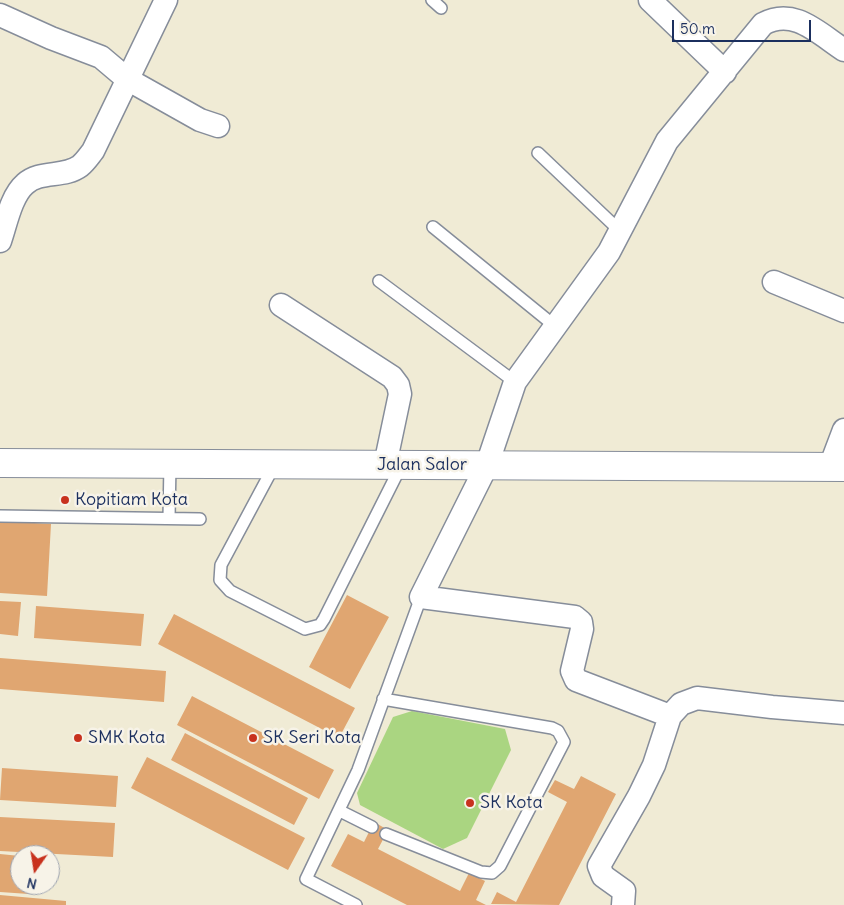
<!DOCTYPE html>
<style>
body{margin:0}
#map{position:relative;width:844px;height:905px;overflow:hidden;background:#f0ebd5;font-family:Delius,sans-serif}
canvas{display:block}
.north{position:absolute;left:10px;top:845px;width:50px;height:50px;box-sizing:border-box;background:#f7f3e8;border:1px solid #9fa5b1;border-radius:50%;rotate:193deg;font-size:14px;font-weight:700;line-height:20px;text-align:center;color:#1b2f5e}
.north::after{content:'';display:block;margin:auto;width:18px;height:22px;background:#c8321e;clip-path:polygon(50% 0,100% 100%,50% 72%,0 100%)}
.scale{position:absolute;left:672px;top:20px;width:139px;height:22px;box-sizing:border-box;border:2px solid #1b2f5e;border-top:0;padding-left:6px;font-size:15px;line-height:18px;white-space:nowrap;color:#1b2f5e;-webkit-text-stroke:4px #f7f3e8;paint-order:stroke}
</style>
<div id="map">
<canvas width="844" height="905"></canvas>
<div class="north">N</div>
<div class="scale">50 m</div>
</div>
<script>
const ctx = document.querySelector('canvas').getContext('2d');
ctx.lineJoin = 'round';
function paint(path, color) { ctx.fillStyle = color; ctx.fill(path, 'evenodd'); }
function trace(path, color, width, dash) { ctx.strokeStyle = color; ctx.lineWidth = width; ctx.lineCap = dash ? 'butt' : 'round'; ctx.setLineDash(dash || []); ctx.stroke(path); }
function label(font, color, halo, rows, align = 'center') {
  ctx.font = font + ' Delius,sans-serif'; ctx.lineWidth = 5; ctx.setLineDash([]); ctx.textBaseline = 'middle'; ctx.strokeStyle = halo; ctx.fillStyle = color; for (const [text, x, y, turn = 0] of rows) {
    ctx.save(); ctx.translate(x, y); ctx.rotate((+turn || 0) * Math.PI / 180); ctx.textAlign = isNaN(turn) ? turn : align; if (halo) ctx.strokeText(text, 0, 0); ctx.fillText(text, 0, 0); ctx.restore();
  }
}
const green = new Path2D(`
 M412 711 505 729 511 750 467 838 443 849 360 805 357 793 393 717Z`);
const building = new Path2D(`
 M0 521 51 524 47 596 0 593Z
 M347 595 389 617 350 689 309 667Z
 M0 601 21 602 18 636 0 634Z
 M36 606 144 614 141 646 34 638Z
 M174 614 355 708 339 738 158 644Z
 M0 658 166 671 164 702 0 689Z
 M192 696 334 770 319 799 177 725Z
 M185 733 308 798 294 825 171 760Z
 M147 757 305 838 288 870 131 788Z
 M2 768 118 776 116 807 0 800Z
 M581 776 616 794 559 905 491 904 497 892 516 902 567 802 548 792 555 780 574 789Z
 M0 817 115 823 113 857 0 851Z
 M374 822 388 830 378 849 460 891 469 873 485 881 476 900 486 905H407L331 866 348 834 364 842Z
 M0 854 20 856V885H29V894L0 892Z
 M0 895 66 901V905H0Z`);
const service = new Path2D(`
 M432 0 441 8
 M538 153 619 230
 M433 227 556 327
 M379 281 515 382
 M274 466 221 565 220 580 230 591 305 629 320 625 324 619 401 466
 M0 516 200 519
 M169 518 170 464
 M383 699 552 728 558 731 564 742 500 866 492 873 481 872 386 834
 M340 811 372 827
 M356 905 306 879 358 770 421 597`);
const minor = new Path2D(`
 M650 0 725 72
 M0 15 51 38 101 57 127 79 200 120 218 126
 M0 241C6 224 11 196 25 184 40 170 64 178 80 166 85 162 89 156 93 151L166 0
 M774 282 844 311
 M281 305 392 377 398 385 400 394 385 465
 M830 467 844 430
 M670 716 576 680 572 671 582 629 581 622 575 617 421 597 487 465 515 382 609 252 667 141 763 24C794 7 818 33 844 50
 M623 905 624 891 603 876 599 866 639 796 654 765 670 716 681 704 697 698 772 707 844 713`);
const secondary = new Path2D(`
 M0 463 844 467`);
const markers = [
 [65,500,5,"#c8321e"],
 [78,738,5,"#c8321e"],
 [253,738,5,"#c8321e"],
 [470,803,5,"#c8321e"]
];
const streetNames = [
 ["Jalan Salor",422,465]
];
const poiNames = [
 ["Kopitiam Kota",75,500],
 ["SMK Kota",88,738],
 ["SK Seri Kota",263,738],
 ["SK Kota",480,803]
];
paint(green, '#aad581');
paint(building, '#e0a671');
trace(service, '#868d9a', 14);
trace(minor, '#868d9a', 25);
trace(secondary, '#868d9a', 30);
trace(service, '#fff', 11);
trace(minor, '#fff', 22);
trace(secondary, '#fff', 28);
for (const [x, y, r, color] of markers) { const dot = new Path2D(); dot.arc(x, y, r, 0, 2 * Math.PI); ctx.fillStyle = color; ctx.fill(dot); trace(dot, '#f7f3e8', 2); }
label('18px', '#1b2f5e', '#f7f3e8', streetNames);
label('18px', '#1b2f5e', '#f7f3e8', poiNames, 'left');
</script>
